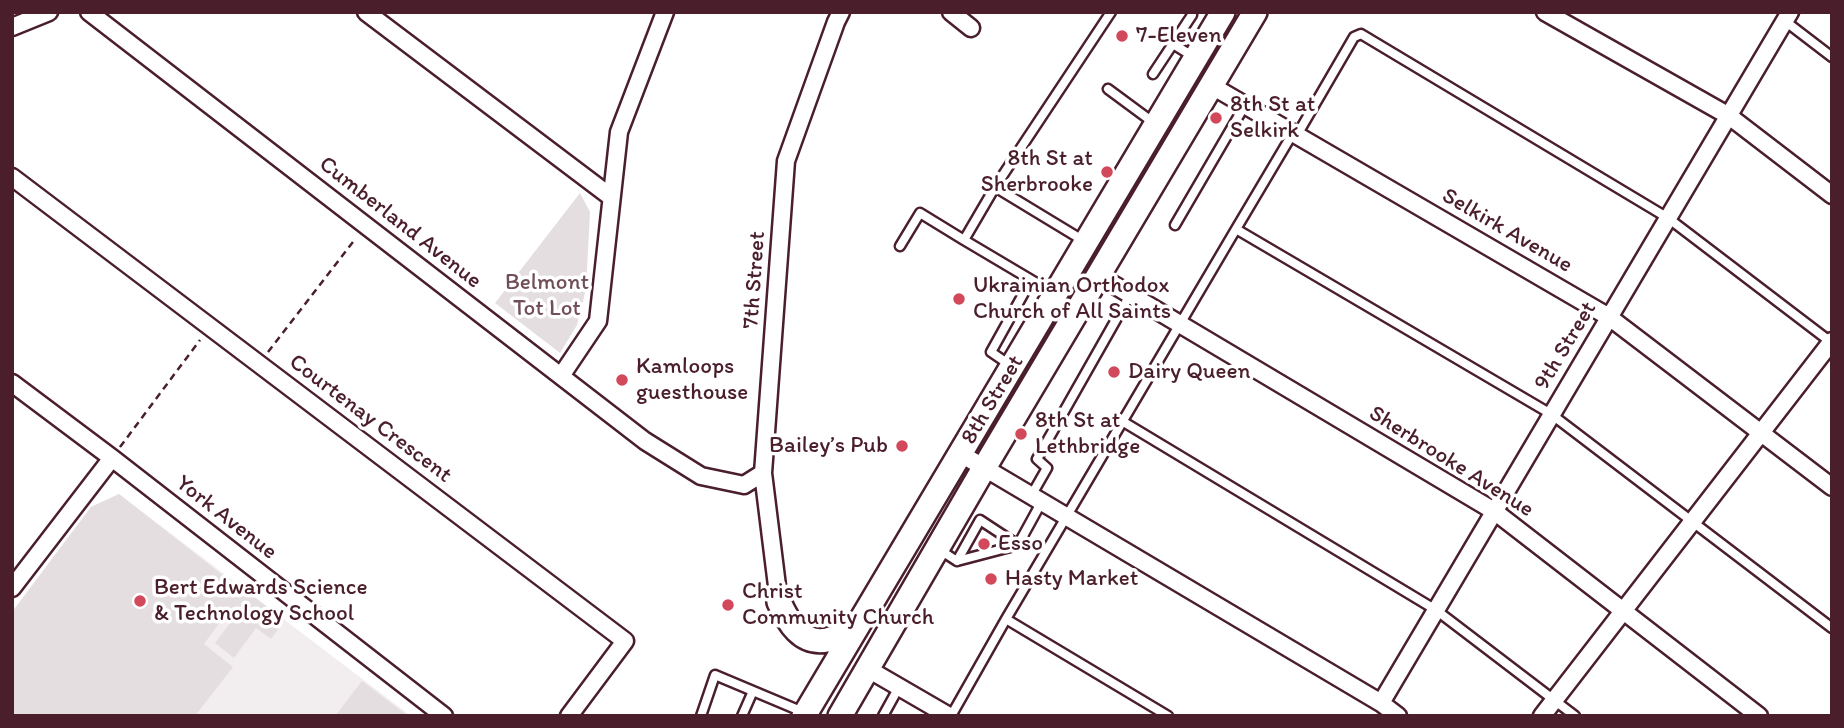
<!DOCTYPE html>
<meta charset="utf-8">
<style>
body{margin:0}
#map{position:relative;width:1844px;height:728px;overflow:hidden;background:#fff;font-family:Itim,sans-serif}
canvas{display:block}
.frame{position:absolute;inset:0;border:14px solid #4a1f2b;pointer-events:none}
</style>
<div id="map">
<canvas width="1844" height="728"></canvas>
<div class="frame"></div>
</div>
<script>
const ctx = document.querySelector('canvas').getContext('2d');
ctx.lineJoin = 'round';
function paint(path, color) { ctx.fillStyle = color; ctx.fill(path, 'evenodd'); }
function trace(path, color, width, dash) { ctx.strokeStyle = color; ctx.lineWidth = width; ctx.lineCap = dash ? 'butt' : 'round'; ctx.setLineDash(dash || []); ctx.stroke(path); }
function label(font, color, halo, rows, align = 'center') {
  ctx.font = font + ' Itim,sans-serif'; ctx.lineWidth = 7; ctx.setLineDash([]); ctx.textBaseline = 'middle'; ctx.strokeStyle = halo; ctx.fillStyle = color; for (const [text, x, y, turn = 0] of rows) {
    ctx.save(); ctx.translate(x, y); ctx.rotate((+turn || 0) * Math.PI / 180); ctx.textAlign = isNaN(turn) ? turn : align; if (halo) ctx.strokeText(text, 0, 0); ctx.fillText(text, 0, 0); ctx.restore();
  }
}
const built = new Path2D(`
 M119 494 411 716H12V612L91 507Z`);
const green = new Path2D(`
 M580 193 590 212 586 289 577 325 560 353 495 303Z
 M119 494 243 591 245 590 285 620 271 639 256 628 234 658 215 643 236 615 229 610 204 644 233 667 195 716H12V612L91 507Z
 M362 681 408 716H335Z`);
const path = new Path2D(`
 M268 352 356 238
 M120 447 200 340`);
const service = new Path2D(`
 M1785 21 1832 57
 M1173 44 1194 57
 M1153 74 1192 15V12
 M1108 89 1154 123
 M1297 135 1354 37 1361 34 1668 218 1832 343
 M995 187 1111 12
 M1175 225 1245 105
 M1236 229 1293 133
 M964 240 1055 294
 M900 246 920 213 964 240 995 187 1084 241
 M1010 365 991 352 1031 280
 M1122 421 1436 610 1575 716
 M1031 496 1047 468 1037 459 1130 295
 M940 550 957 561 980 520 1018 545 1041 503
 M957 561 1018 545
 M1006 619 1168 716
 M701 716 715 675 803 712
 M742 716 753 691
 M883 716 899 687
 M951 716 1006 619 1236 229 1551 414 1832 628`);
const minor = new Path2D(`
 M89 12 645 441 701 476 744 485 763 473
 M366 12 611 197
 M951 12 971 28
 M1545 12 1729 116 1832 195
 M12 27 49 12
 M1212 86 1609 317 1832 487
 M12 177 625 641 569 716
 M1099 276 1494 511 1759 716
 M561 376 598 321 619 132 665 12
 M12 383 112 458 444 716
 M961 454 1381 703 1398 716
 M12 588 112 458
 M779 602 763 473 786 161 836 22 841 12
 M868 669 949 716
 M1381 703 1790 12
 M1542 716 1832 341`);
const secondary = new Path2D(`
 M779 602C788 622 801 645 827 640 836 638 845 634 853 631
 M804 716 1223 12
 M840 716 984 468 1255 12`);
const markers = [
 [1122,36,7,"#d1495b"],
 [1216,118,7,"#d1495b"],
 [1107,172,7,"#d1495b"],
 [959,299,7,"#d1495b"],
 [1114,372,7,"#d1495b"],
 [622,380,7,"#d1495b"],
 [1021,434,7,"#d1495b"],
 [902,446,7,"#d1495b"],
 [984,544,7,"#d1495b"],
 [991,579,7,"#d1495b"],
 [140,601,7,"#d1495b"],
 [728,605,7,"#d1495b"]
];
const poiNames = [
 ["7-Eleven",1136,36],
 ["8th St at",1230,105],
 ["Selkirk",1230,131],
 ["8th St at",1093,159,"right"],
 ["Sherbrooke",1093,185,"right"],
 ["Ukrainian Orthodox",973,286],
 ["Church of All Saints",973,312],
 ["Kamloops",636,367],
 ["guesthouse",636,393],
 ["Dairy Queen",1128,372],
 ["8th St at",1035,421],
 ["Lethbridge",1035,447],
 ["Bailey’s Pub",888,446,"right"],
 ["Esso",998,544],
 ["Hasty Market",1005,579],
 ["Bert Edwards Science",154,588],
 ["& Technology School",154,614],
 ["Christ",742,592],
 ["Community Church",742,618]
];
const streetNames = [
 ["Cumberland Avenue",400,223,38],
 ["Selkirk Avenue",1507,231,30],
 ["7th Street",755,280,-86],
 ["9th Street",1566,346,-59],
 ["8th Street",993,400,-59],
 ["Courtenay Crescent",370,419,37],
 ["Sherbrooke Avenue",1451,462,32],
 ["York Avenue",226,518,38]
];
const parkNames = [
 ["Belmont",547,283],
 ["Tot Lot",547,309]
];
paint(built, '#f2eeef');
paint(green, '#e5dee0');
trace(service, '#4a1f2b', 13);
trace(minor, '#4a1f2b', 21);
trace(secondary, '#4a1f2b', 28);
trace(path, '#4a1f2b', 2.5, [7, 5]);
trace(service, '#fff', 8);
trace(minor, '#fff', 16);
trace(secondary, '#fff', 23);
for (const [x, y, r, color] of markers) { const dot = new Path2D(); dot.arc(x, y, r, 0, 2 * Math.PI); ctx.fillStyle = color; ctx.fill(dot); trace(dot, '#fff', 2.5); }
label('23px', '#4a1f2b', '#fff', poiNames, 'left');
label('23px', '#4a1f2b', '#fff', streetNames);
label('23px', '#714f58', '#fff', parkNames);
</script>
